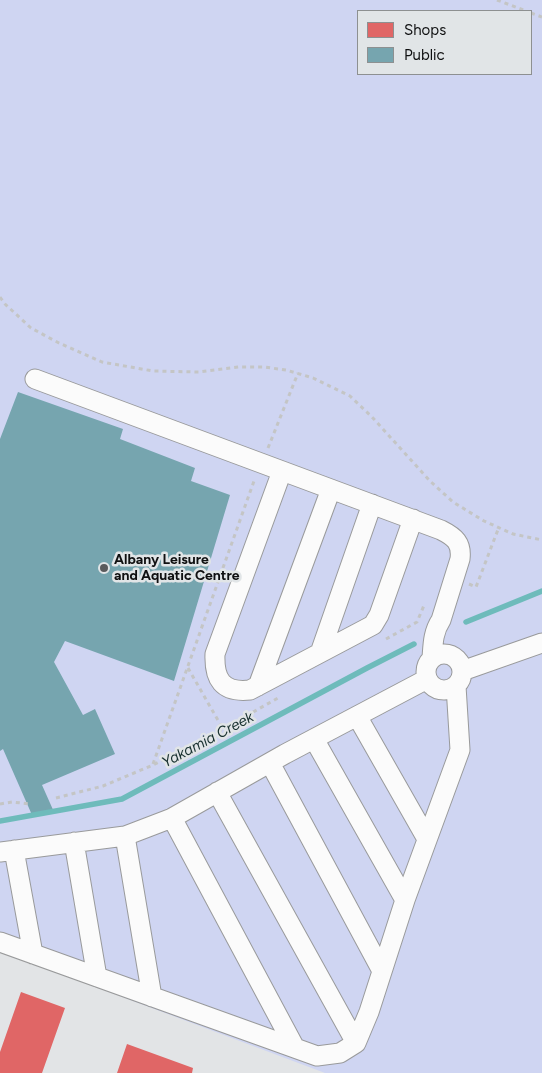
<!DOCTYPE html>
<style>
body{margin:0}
#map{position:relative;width:542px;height:1073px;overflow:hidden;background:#e2e4e6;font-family:Figtree,sans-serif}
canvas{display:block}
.legend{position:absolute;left:357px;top:10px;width:175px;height:65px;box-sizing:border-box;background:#e1e5e7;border:1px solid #8d9091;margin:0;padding:6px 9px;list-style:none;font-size:15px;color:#0f1011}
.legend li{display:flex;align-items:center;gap:10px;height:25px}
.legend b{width:25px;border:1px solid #8d9091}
</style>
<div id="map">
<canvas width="542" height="1073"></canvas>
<ul class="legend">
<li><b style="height:14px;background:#e06666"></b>Shops</li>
<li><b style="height:14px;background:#76a5af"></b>Public</li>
</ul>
</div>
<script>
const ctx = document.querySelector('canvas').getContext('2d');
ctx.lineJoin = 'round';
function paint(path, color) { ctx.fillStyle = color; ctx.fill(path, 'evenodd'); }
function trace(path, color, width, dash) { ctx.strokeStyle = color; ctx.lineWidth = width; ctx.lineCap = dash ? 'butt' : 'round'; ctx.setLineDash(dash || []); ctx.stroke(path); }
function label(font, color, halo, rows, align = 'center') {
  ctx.font = font + ' Figtree,sans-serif'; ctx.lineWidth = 5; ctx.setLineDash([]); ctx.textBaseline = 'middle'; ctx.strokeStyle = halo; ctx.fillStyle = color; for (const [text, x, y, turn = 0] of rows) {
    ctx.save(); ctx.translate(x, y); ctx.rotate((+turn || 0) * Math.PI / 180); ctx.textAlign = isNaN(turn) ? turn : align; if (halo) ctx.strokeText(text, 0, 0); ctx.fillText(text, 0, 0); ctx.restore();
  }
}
const green = new Path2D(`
 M0 0H542V1073H325L0 951ZM358 11H531V74H358Z`);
const shops = new Path2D(`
 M21 992 65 1008 42 1073H0V1052Z
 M127 1044 193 1068 192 1073H117Z`);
const public = new Path2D(`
 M18 392 123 429 120 439 195 468 191 481 230 495 174 681 65 641 54 662 83 715 95 709 115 754 42 785 54 812 32 815 3 749 0 751V439Z`);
const stream = new Path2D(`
 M466 622 542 591
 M0 821 122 799 367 668 414 644`);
const path = new Path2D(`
 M497 0 526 11
 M531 13 542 17
 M0 297 5 304 31 328 59 343 102 362 153 371 199 372 239 367H264L286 370 313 378 350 396 372 417 430 481 453 502 484 521 513 534 542 540
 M268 448 298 373
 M469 584 476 587 499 527
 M386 639 417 622 425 603
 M188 668 223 729
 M153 764 254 481
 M56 798 103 786 153 765 223 729 278 698
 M0 804 12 802 30 804`);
const minor = new Path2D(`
 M35 379 441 530C455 537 462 543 460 559L441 620C433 632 433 644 432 658
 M282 471 215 654C214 679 222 693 250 690L373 625 379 615 413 519
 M320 653 372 504
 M426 672a18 18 0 1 1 36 0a18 18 0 1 1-36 0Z
 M462 671 542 643
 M258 686 331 489
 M357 716 427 839
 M314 739 405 900
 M270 763 382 971
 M217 792 356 1043
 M172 818 295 1048
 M125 836 152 997
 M74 842 97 977
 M14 850 33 954
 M0 852 125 836 172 818 285 754 427 679
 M0 942 317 1056 340 1053 356 1043 369 1012 405 900 460 750 456 686`);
const markers = [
 [104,568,5,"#595a5c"]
];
const poiNames = [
 ["Albany Leisure",114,560],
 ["and Aquatic Centre",114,576]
];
const waterNames = [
 ["Yakamia Creek",208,740,-28]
];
paint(green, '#cfd5f2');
paint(shops, '#e06666');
paint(public, '#76a5af');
trace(stream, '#6ebbbb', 5.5);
trace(minor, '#999a9b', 21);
trace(path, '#c4c5c5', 3, [4, 4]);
trace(minor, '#fbfbfb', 19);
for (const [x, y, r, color] of markers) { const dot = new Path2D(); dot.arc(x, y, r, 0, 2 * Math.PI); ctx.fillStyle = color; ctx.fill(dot); trace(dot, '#e1e5e7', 2); }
label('bold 14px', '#0f1011', '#e1e5e7', poiNames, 'left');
label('italic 15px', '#18302f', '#e1e5e7', waterNames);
</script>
